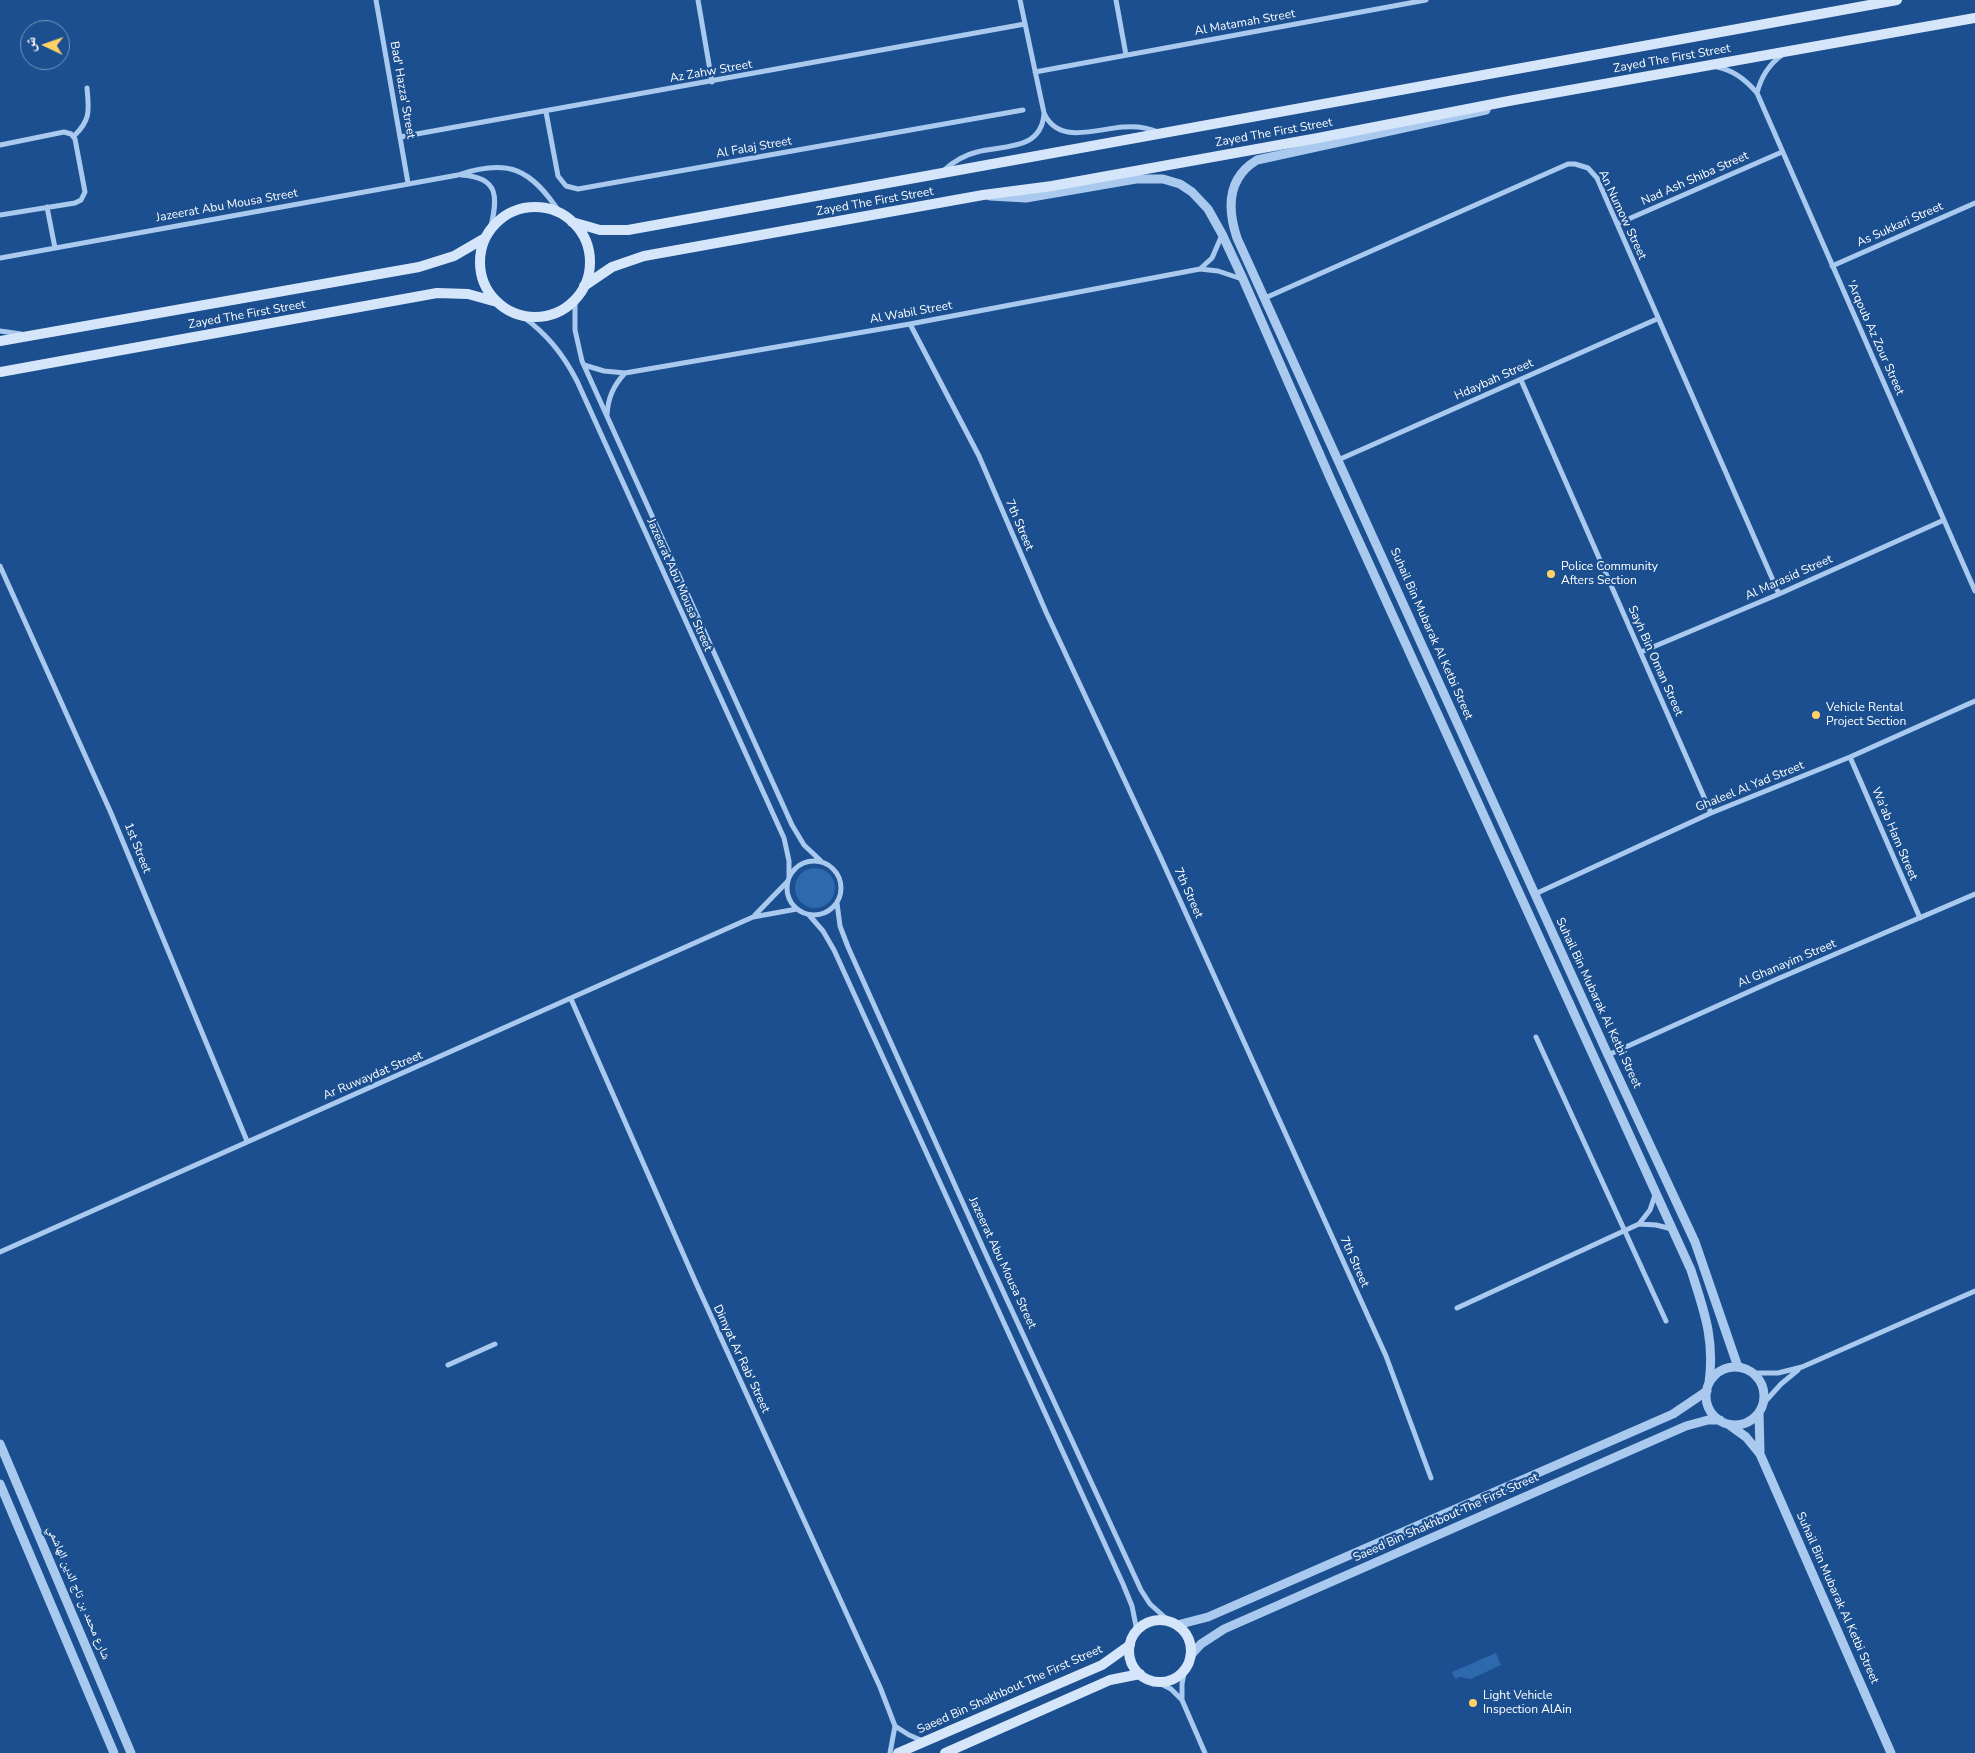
<!DOCTYPE html>
<meta charset="utf-8">
<style>
body{margin:0}
#map{position:relative;width:1975px;height:1753px;overflow:hidden;background:#1b4f8f;font-family:"Nunito Sans","Noto Naskh Arabic",sans-serif}
canvas{display:block}
.north{position:absolute;left:20px;top:20px;width:50px;height:50px;box-sizing:border-box;background:#1b4f8f;border:1px solid #7695bc;border-radius:50%;rotate:273deg;font-size:14px;font-weight:700;line-height:20px;text-align:center;color:#fff}
.north::after{content:'';display:block;margin:auto;width:18px;height:22px;background:#ffd166;clip-path:polygon(50% 0,100% 100%,50% 72%,0 100%)}
</style>
<div id="map">
<canvas width="1975" height="1753"></canvas>
<div class="north">ش</div>
</div>
<script>
const ctx = document.querySelector('canvas').getContext('2d');
ctx.lineJoin = 'round';
function paint(path, color) { ctx.fillStyle = color; ctx.fill(path, 'evenodd'); }
function trace(path, color, width, dash) { ctx.strokeStyle = color; ctx.lineWidth = width; ctx.lineCap = dash ? 'butt' : 'round'; ctx.setLineDash(dash || []); ctx.stroke(path); }
function label(font, color, halo, rows, align = 'center') {
  ctx.font = font + ' "Nunito Sans","Noto Naskh Arabic",sans-serif'; ctx.lineWidth = 4.5; ctx.setLineDash([]); ctx.textBaseline = 'middle'; ctx.strokeStyle = halo; ctx.fillStyle = color; for (const [text, x, y, turn = 0] of rows) {
    ctx.save(); ctx.translate(x, y); ctx.rotate((+turn || 0) * Math.PI / 180); ctx.textAlign = isNaN(turn) ? turn : align; if (halo) ctx.strokeText(text, 0, 0); ctx.fillText(text, 0, 0); ctx.restore();
  }
}
const green = new Path2D(`
 M795 888a20 20 0 1 1 40 0a20 20 0 1 1-40 0Z
 M1496 1653 1501 1665 1471 1679 1460 1677 1455 1679 1452 1672Z`);
const minor = new Path2D(`
 M376 0 408 183
 M698 0 712 82
 M1020 0 1044 113C1058 145 1096 129 1123 127 1135 126 1147 127 1158 132
 M1116 0 1126 55
 M1717 67C1734 70 1746 80 1757 93L1975 591
 M1035 72 1426 0
 M1757 93C1761 77 1768 65 1782 55
 M546 112 558 176 566 186 578 189 1023 110
 M74 136C91 120 89 110 87 88
 M400 137 1025 24
 M0 145 64 132 71 134 75 139 85 192 81 200 75 203 0 215
 M943 171C953 162 964 155 977 152 1003 145 1041 151 1044 114
 M461 175C500 177 498 198 490 230
 M47 207 55 248
 M1617 224 1782 152
 M0 258 458 175C509 158 531 169 560 213
 M1832 266 1975 203
 M1200 269 1212 258 1222 235
 M1265 298 1568 164H1575L1588 168 1597 178 1779 594
 M575 299V330L582 361 792 825 804 845 821 861
 M522 316C547 334 563 354 577 381L784 838 789 861V877
 M910 324 979 456 1046 612 1160 856 1386 1356 1431 1478
 M0 331 21 334
 M584 365 604 371 625 373 910 324 1200 269 1218 271 1242 279
 M1521 380 1711 813
 M607 415C608 398 613 386 625 373
 M1338 460 1657 319
 M0 566 111 813 247 1141
 M1641 652 1779 594 1944 520
 M1850 757 1920 918
 M787 888a27 27 0 1 1 54 0a27 27 0 1 1-54 0Z
 M1535 894 1711 813 1850 757 1975 701
 M837 903 840 926 848 947 984 1250 1141 1590 1150 1604 1169 1621
 M755 915 787 882
 M809 915 823 931 834 950 1123 1584 1132 1606 1137 1631
 M571 999 696 1283 880 1687 895 1726 890 1753
 M1536 1037 1666 1321
 M1608 1055 1775 980 1975 894
 M1639 1224 1656 1225 1672 1229
 M0 1252 753 917 797 909
 M1457 1308 1639 1224 1650 1210 1655 1195
 M448 1365 495 1344
 M1753 1373H1778L1802 1367 1975 1291
 M1763 1404 1781 1384 1798 1370
 M1185 1668 1182 1684V1700L1205 1753
 M1157 1682 1171 1689 1182 1700
 M895 1726 909 1735 923 1741`);
const tertiary = new Path2D(`
 M1486 110 1257 160C1227 178 1227 208 1237 238L1608 1055 1695 1242 1738 1367
 M990 196 1026 198 1136 179H1163L1180 184 1192 192 1208 209 1222 234 1243 279 1331 480 1691 1270C1704 1311 1715 1339 1709 1383
 M1706 1396a29 29 0 1 1 58 0a29 29 0 1 1-58 0Z
 M1759 1412 1760 1451
 M1728 1424 1746 1437 1760 1454 1891 1753
 M0 1444 131 1753
 M0 1484 114 1753
 M1177 1625 1208 1617 1673 1414 1707 1391
 M1190 1656 1201 1644 1224 1629 1686 1426 1708 1420H1720`);
const secondary = new Path2D(`
 M480 262a55 55 0 1 1 110 0a55 55 0 1 1-110 0Z
 M572 222 600 230H628L1897 0
 M584 286 612 267 644 256 983 195 1052 186 1318 138 1514 100 1975 18
 M0 341 419 267 454 256 485 238
 M0 372 437 293 468 294 497 302
 M1129 1651a31 31 0 1 1 62 0a31 31 0 1 1-62 0Z
 M898 1753 1102 1665 1130 1645
 M945 1753 1110 1680 1140 1674`);
const markers = [
 [1551,574,5,"#ffd166"],
 [1816,715,5,"#ffd166"],
 [1473,1703,5,"#ffd166"]
];
const streetNames = [
 ["Al Matamah Street",1245,23,-10],
 ["Zayed The First Street",1672,59,-10],
 ["Az Zahw Street",711,72,-10],
 ["Bad' Hazza' Street",402,90,80],
 ["Zayed The First Street",1274,133,-10],
 ["Al Falaj Street",754,148,-10],
 ["Nad Ash Shiba Street",1695,179,-24],
 ["Zayed The First Street",875,202,-10],
 ["Jazeerat Abu Mousa Street",227,206,-10],
 ["An Numow Street",1622,215,65],
 ["As Sukkari Street",1900,225,-24],
 ["Al Wabil Street",911,313,-10],
 ["Zayed The First Street",247,315,-10],
 ["'Arqoub Az Zour Street",1875,338,66],
 ["Hdaybah Street",1494,380,-24],
 ["7th Street",1019,525,67],
 ["Al Marasid Street",1789,578,-24],
 ["Jazeerat Abu Mousa Street",679,585,66],
 ["Suhail Bin Mubarak Al Ketbi Street",1431,634,66],
 ["Sayh Bin Oman Street",1655,661,66],
 ["Ghaleel Al Yad Street",1750,787,-22],
 ["Wa'ab Ham Street",1894,834,67],
 ["1st Street",137,848,68],
 ["7th Street",1188,893,66],
 ["Al Ghanayim Street",1787,964,-23],
 ["Suhail Bin Mubarak Al Ketbi Street",1598,1003,65],
 ["Ar Ruwaydat Street",373,1076,-23],
 ["7th Street",1354,1262,66],
 ["Jazeerat Abu Mousa Street",1002,1263,65],
 ["Dimyat Ar Rab' Street",741,1359,65],
 ["Saeed Bin Shakhbout The First Street",1446,1518,-24],
 ["شارع محمد بن تاج الدين الهاشمي",78,1593,67],
 ["Suhail Bin Mubarak Al Ketbi Street",1837,1598,66],
 ["Saeed Bin Shakhbout The First Street",1010,1690,-24]
];
const poiNames = [
 ["Police Community",1561,567],
 ["Afters Section",1561,581],
 ["Vehicle Rental",1826,708],
 ["Project Section",1826,722],
 ["Light Vehicle",1483,1696],
 ["Inspection AlAin",1483,1710]
];
paint(green, '#2e69ad');
trace(minor, '#a9c9ee', 5);
trace(tertiary, '#a9c9ee', 9);
trace(secondary, '#d6e6fa', 10);
for (const [x, y, r, color] of markers) { const dot = new Path2D(); dot.arc(x, y, r, 0, 2 * Math.PI); ctx.fillStyle = color; ctx.fill(dot); trace(dot, '#1b4f8f', 2); }
label('12px', '#fff', '#1b4f8f', streetNames);
label('12px', '#fff', '#1b4f8f', poiNames, 'left');
</script>
